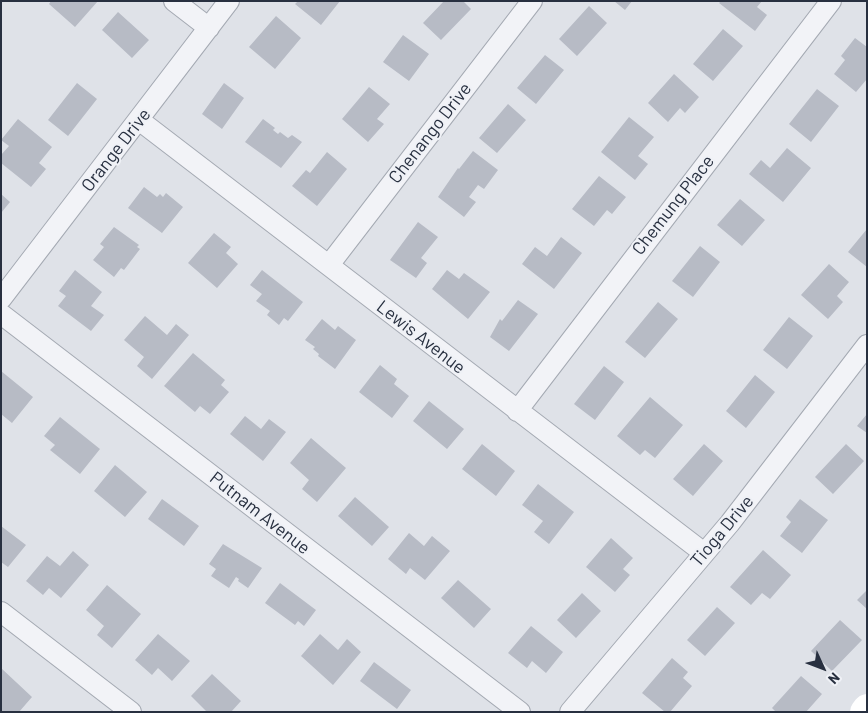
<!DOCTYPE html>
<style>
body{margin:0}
#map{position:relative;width:868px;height:713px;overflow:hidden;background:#dfe2e8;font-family:Barlow,sans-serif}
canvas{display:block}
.frame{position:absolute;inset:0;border:2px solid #283040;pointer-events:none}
.north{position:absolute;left:798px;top:643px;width:50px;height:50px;-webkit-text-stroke:4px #eff1f6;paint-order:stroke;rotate:133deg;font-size:14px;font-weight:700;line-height:20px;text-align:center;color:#283040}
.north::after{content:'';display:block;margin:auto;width:18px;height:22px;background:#283040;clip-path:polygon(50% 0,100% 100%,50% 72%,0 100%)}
</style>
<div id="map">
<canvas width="868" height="713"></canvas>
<div class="frame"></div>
<div class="north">N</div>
</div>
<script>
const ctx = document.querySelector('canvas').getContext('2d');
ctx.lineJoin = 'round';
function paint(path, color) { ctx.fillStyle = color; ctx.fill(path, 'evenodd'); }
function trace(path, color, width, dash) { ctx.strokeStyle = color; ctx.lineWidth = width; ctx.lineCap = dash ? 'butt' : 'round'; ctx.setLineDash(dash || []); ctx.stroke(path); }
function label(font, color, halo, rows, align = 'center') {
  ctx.font = font + ' Barlow,sans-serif'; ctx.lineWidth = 4; ctx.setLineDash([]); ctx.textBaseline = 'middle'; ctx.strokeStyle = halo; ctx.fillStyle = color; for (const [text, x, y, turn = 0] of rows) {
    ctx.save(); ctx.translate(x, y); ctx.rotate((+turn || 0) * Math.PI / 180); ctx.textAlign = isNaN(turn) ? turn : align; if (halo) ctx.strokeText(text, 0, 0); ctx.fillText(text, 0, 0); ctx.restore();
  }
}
const building = new Path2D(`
 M51 1H98L75 27 49 4Z
 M298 1H340L321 25 295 4Z
 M444 1H463L471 9 441 40 423 23Z
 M614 1H632L625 10Z
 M721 1H762L757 7 767 15 755 31 719 3Z
 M589 6 607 23 577 56 559 39Z
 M118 12 149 40 132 58 102 30Z
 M276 16 301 38 275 69 249 47Z
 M723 29 743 46 713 81 693 64Z
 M403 35 429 54 409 81 383 62Z
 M855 38 867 47V79L856 92 834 74 845 60 841 56Z
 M545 55 564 70 536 104 517 88Z
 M674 74 699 97 685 113 680 108 668 122 648 103Z
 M77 83 97 99 68 136 48 120Z
 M224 83 244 98 222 129 202 114Z
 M369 87 390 104 377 119 384 124 368 142 342 119Z
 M817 89 839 106 811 142 789 124Z
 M508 104 526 120 497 153 479 138Z
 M629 117 654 137 638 156 648 164 635 180 601 152Z
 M18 119 52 147 39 163 46 169 31 187 1 163V155L9 146 1 140Z
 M263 119 275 128 273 130 278 134 280 132 288 138 292 135 302 142 281 168 245 142Z
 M787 148 811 168 783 202 749 174 761 160 770 168Z
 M473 151 498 170 484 189 478 185 469 197 476 202 464 217 438 197 458 168 459 169Z
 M327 152 347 169 317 206 292 186 306 170 310 173Z
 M599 176 626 197 612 214 607 210 594 226 572 209Z
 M144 187 157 197 160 194 163 197 166 193 183 207 162 233 128 208Z
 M1 194 10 202 1 213Z
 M740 199 765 220 742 246 717 225Z
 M418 222 438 237 421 258 427 263 416 278 390 260Z
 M114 227 139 245 137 247 140 249 124 270 121 268 114 277 93 260 104 247 100 244Z
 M867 229V267L848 252Z
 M214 233 231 247 226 253 238 264 217 288 188 263Z
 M561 237 582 253 554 289 522 264 535 247 547 256Z
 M700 246 720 262 693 297 672 281Z
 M829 264 849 282 837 296 843 302 828 319 801 295Z
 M75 270 102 292 91 306 104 315 91 331 58 306 66 296 59 291Z
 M262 270 303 302 288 321 284 318 279 325 267 315 270 311 256 301 262 294 250 285Z
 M447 270 459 279 464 273 490 292 468 319 432 289Z
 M518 300 538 314 509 351 490 337 500 319 502 321Z
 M658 302 678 319 645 358 625 342Z
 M145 316 167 335 176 324 189 335 152 379 137 366 144 357 124 340Z
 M789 317 813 336 787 369 763 350Z
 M322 319 335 330 338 326 356 340 335 369 318 356 319 354 313 349 315 347 305 340Z
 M193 353 225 380 221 385 229 392 210 414 200 406 195 412 164 386Z
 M380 365 397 379 394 384 409 396 392 418 359 392Z
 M604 366 624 382 595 420 574 404Z
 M1 371 33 397 12 423 1 414Z
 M755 375 775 392 746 428 726 411Z
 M650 397 683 425 655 458 645 450 640 455 617 436Z
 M429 401 464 429 447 449 413 421Z
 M867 414V433L857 426Z
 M245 416 261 429 269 419 286 432 263 461 230 434Z
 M60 417 100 449 80 474 50 450 55 445 44 436Z
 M311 438 346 468 317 502 302 489 309 480 290 463Z
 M482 444 515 471 496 496 462 469Z
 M704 444 723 461 693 496 673 479Z
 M846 444 864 461 833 494 815 477Z
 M115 465 147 492 125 517 94 491Z
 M538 484 574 512 549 544 534 532 543 521 522 505Z
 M355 497 389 527 372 546 338 516Z
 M162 499 199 526 184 546 148 519Z
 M800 499 828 520 802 553 780 536 791 522 786 517Z
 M1 526 26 545 8 567 1 562Z
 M409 533 424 546 432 536 450 551 425 580 410 568 406 574 388 559Z
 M611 538 633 558 623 569 630 575 615 592 586 567Z
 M223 544 262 568 248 588 238 581 239 579 236 577 229 588 211 576 216 569 209 564Z
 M763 550 791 575 770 599 762 593 751 605 730 587Z
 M73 551 89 565 61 598 49 588 43 595 26 581 47 556 60 566Z
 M458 580 491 609 474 628 441 598Z
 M280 583 316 610 304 626 298 621 295 625 265 603Z
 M107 585 141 614 112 648 97 635 104 626 86 610Z
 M867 590V609L857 600Z
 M582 593 601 611 576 638 557 620Z
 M717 607 735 623 705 656 687 640Z
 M840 620 862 640 832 671 811 651Z
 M531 626 563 652 546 673 532 661 527 668 508 653Z
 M158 634 190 661 172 681 158 668 152 675 135 660Z
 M320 634 338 650 347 639 361 652 333 685 301 656Z
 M672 658 688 672 683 678 692 686 670 712H665L642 693Z
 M374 662 411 690 397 709 360 681Z
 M1 668 32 697 19 712H1Z
 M212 674 241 701 231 712H207L191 696Z
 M801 676 822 694 806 712H776L772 708Z`);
const minor = new Path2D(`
 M174 1 209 28
 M139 120 704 553
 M329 265 532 1
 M1 299 229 1
 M1 314 520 712
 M517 411 831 1
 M1 612 131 712
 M570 712 730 523 867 345`);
const secondary = new Path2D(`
 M864 712 867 708`);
const streetNames = [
 ["Chenango Drive",430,133,-52],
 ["Orange Drive",116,150,-52],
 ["Chemung Place",673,205,-52],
 ["Lewis Avenue",421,337,38],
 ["Putnam Avenue",260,513,38],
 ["Tioga Drive",722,531,-50]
];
paint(building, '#b7bbc5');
trace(minor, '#a4a9b2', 22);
trace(minor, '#f2f3f7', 20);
trace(secondary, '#fff', 28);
label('18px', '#283040', '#eff1f6', streetNames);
</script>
